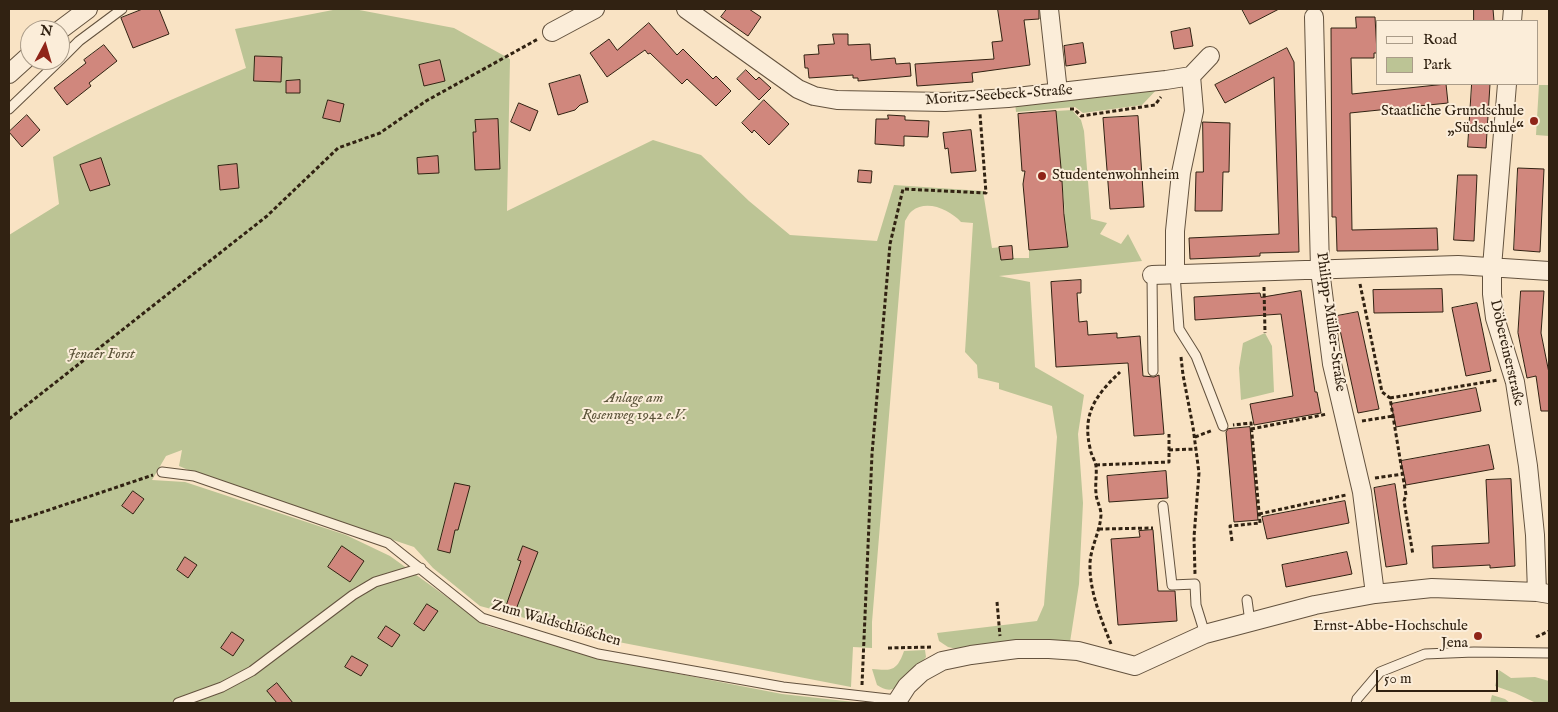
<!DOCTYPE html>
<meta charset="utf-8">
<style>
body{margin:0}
#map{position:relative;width:1558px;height:712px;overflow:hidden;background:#f9e3c4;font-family:"IM FELL English",serif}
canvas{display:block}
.frame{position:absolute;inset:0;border:10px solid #312212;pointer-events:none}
.legend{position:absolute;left:1376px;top:20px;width:162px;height:65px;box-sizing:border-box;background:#fbedd9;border:1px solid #aa9c89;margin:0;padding:6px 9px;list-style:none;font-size:15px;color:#312212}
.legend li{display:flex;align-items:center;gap:10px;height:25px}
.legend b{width:25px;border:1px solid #aa9c89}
.north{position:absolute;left:20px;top:20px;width:50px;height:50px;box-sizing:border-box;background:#fbedd9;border:1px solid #aa9c89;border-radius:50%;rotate:6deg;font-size:14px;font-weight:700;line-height:20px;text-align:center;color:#312212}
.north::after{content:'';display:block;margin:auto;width:18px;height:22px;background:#8f2418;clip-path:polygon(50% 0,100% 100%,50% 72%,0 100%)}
.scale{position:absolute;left:1376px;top:670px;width:122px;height:22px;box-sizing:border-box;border:2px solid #312212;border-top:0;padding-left:6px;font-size:15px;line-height:18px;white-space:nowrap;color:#312212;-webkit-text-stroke:4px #fbedd9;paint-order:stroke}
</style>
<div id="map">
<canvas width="1558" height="712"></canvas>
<div class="frame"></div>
<ul class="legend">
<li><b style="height:6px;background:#fbedd9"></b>Road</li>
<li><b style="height:14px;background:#bcc495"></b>Park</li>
</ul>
<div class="north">N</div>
<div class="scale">50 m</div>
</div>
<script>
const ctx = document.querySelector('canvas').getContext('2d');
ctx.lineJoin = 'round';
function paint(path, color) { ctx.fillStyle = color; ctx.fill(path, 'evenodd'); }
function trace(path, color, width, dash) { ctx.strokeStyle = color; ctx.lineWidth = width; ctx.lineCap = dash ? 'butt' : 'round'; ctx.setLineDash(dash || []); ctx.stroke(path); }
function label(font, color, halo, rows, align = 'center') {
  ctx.font = font + ' "IM FELL English",serif'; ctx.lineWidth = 4; ctx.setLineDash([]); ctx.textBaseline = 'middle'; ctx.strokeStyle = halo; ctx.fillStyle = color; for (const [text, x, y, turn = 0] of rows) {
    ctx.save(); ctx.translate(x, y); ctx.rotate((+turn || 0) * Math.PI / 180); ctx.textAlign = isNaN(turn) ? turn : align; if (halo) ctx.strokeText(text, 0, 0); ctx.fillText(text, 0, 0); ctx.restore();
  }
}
const green = new Path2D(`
 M338 9H354L454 28 510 59 507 211 653 140 701 155 749 201 790 235 877 241 894 185 983 191 992 248 1012 246 1013 258H1029V250L1068 247 1066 225 1060 226 1059 215 1065 214 1062 181H1057L1056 169 1061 168 1059 140H1055L1058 131 1056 111 1072 110 1081 120 1084 131 1091 219 1107 223 1100 234 1121 244 1128 234 1142 261 999 276 1030 282 1035 367 1084 395 1078 434 1083 503 1079 584 1070 642C1031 638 995 644 957 649L948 647 939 641 937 633 1037 621 1044 605 1057 437 1052 406 999 389V383L978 378 977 365 965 352 973 223 961 222C950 210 927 199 912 211 909 213 907 218 905 221L872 622V648L853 647 851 687 603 639 480 606 433 568 414 547 200 475 179 466 182 450 166 456 152 480 185 482 346 535 390 556 487 626 607 660 782 694 863 703H9V235L59 204 53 157C116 124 180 95 246 68L235 29Z
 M1161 85 1142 105 1083 113 1075 107 1016 112 1015 102Z
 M1539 85H1549V136L1536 135Z
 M1265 333 1272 346 1274 392 1241 400 1239 368 1243 343Z
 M925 650 926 657C919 666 904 685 893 689 887 691 882 688 877 685L872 669C892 671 897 671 904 651Z
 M1499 670 1511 678 1535 677 1549 681V703H1536L1515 693 1495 686Z
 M1492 695 1505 699 1510 703H1490Z`);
const building = new Path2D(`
 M143 9H159L169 34 133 48 121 18Z
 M727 9H749L761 17 748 36 721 17Z
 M998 9H1039V19L1024 20 1030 65 972 73 973 82 917 86 915 64 994 59 992 42 1002 41Z
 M1242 9H1279L1250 24Z
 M1474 9H1493L1494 21H1474Z
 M1356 17H1375L1377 53H1374V58H1351L1352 94 1446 84 1448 103 1350 113 1352 230 1437 228 1438 250 1337 251 1336 217H1332L1331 28H1356Z
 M649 23 677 55 683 49 713 79 716 76 731 91 716 106 687 79 682 84 650 53 648 54 645 50 607 77 590 53 609 39 617 50Z
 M1190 28 1193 46 1174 49 1171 32Z
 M833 34H848V45L870 44 871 60 895 58 896 64 910 63 911 76 858 81V78H853V75L809 78 808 68H805L804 55 819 54 818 45 834 44Z
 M1083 43 1086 63 1066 66 1064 46Z
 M104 45 117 61 89 83 91 86 67 105 54 88 86 63 84 60Z
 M1287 48 1294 62 1299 252 1260 253V256L1190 259 1189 238 1279 234 1274 77 1225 103 1215 85Z
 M255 56 282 57 281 82 254 81Z
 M440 60 445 81 424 86 419 65Z
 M746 70 756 80 759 77 771 88 759 100 737 79Z
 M580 75 588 102 580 105 575 110 558 115 549 84Z
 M300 80V93H286V81Z
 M1472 84H1490L1486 148 1468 147Z
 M328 100 344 104 340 122 323 118Z
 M764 100 789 124 769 145 754 130 752 133 742 123Z
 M519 103 538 111 530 131 511 122Z
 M1056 111 1061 168 1060 181H1062L1064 215 1068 247 1029 250 1023 184 1025 171H1022L1018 114Z
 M27 115 40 130 22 147 9 132Z
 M888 115 905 116V120L929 121 928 137 904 136V146L875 144 876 119H888Z
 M1138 116 1144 207 1110 209 1103 118Z
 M498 119 500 169 475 170 473 132H476L475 120Z
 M1203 122 1230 123 1229 172H1223L1222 211H1195L1196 172H1203Z
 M971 130 976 171 951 173 948 148 945 149 943 133Z
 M438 156 439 173 418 174 417 158Z
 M101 158 110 185 90 191 80 165Z
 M237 164 239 188 220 190 218 166Z
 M1518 168 1544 169 1540 252 1514 250Z
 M859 170 872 171 871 183 858 182Z
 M1458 175H1477L1474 241 1454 240Z
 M1012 246 1013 259 1001 260 999 247Z
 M1081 280V293H1077L1079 322 1087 321 1088 335 1117 333V338L1140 336 1143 376 1154 377 1159 375 1164 434 1134 436 1128 363 1056 367 1051 282Z
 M1442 289 1443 312 1374 313 1373 290Z
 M1301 291 1315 392H1317L1321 413 1254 425 1250 404 1293 396 1281 314 1195 320 1194 297 1260 293 1261 297Z
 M1521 291H1544L1541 333 1549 373V411H1541L1536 376 1527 378 1518 333Z
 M1477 303 1491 371 1466 376 1452 308Z
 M1358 312 1379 409 1358 413 1337 316Z
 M1476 388 1481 411 1396 427 1391 404Z
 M1250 427 1258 520 1234 522 1226 432 1228 429Z
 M1489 445 1494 469 1406 485 1401 461Z
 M1166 471 1168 498 1109 502 1107 476Z
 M1511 479 1515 566 1490 568V565L1433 568 1432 546 1489 543 1486 480Z
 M455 483 470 486 458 530H455L450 553 438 550Z
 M1395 484 1407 564 1386 567 1374 488Z
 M133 491 144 499 133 514 122 506Z
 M1345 501 1349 523 1267 539 1262 517Z
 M1153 530 1158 591H1175L1177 621 1118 625 1111 539 1140 537 1139 531Z
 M342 546 364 561 350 582 328 567Z
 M523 546 538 552 515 612 505 609 521 561 518 560Z
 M1347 552 1352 574 1286 587 1282 565Z
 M185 557 197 565 188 578 177 570Z
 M427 604 438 611 424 631 414 624Z
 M386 626 400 635 392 647 378 638Z
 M232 632 244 640 233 656 221 648Z
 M352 656 368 665 361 676 345 667Z
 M277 683 293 703H277L267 691Z`);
const path = new Path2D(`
 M1070 109H1074L1081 116 1155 105 1161 97
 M1360 284 1382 392 1390 398 1406 495 1404 501 1413 555
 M1264 287 1265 333
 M1181 357 1183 375 1193 427 1199 473 1194 537 1195 574
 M1390 398 1498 380
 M9 419 267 216 338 148 380 133 426 101 538 39
 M1362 421 1393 416
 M1251 429 1327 414
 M1195 437 1213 430
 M1169 450 1196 449
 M1096 465 1169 462V434
 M1375 478 1403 474
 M1259 514 1346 495
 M9 522 22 519 153 475
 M1099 529 1153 528
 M1232 541 1230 526 1260 523 1251 423 1233 425
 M997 602 1000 636
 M1536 637 1549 631
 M1111 644C1101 619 1089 590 1090 563 1091 546 1100 532 1101 515 1101 507 1096 500 1096 493 1095 484 1097 475 1096 466 1095 460 1091 455 1090 448 1082 413 1096 395 1120 372
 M888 648 933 647
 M862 685 872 454 890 244 903 189 986 193 980 114`);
const lane = new Path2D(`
 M60 60 79 41 122 9
 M9 109 60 60
 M1175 274 1179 329 1196 356 1223 426
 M1152 275 1153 371
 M162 472 194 476 388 543 482 618 598 654 783 687 897 700
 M1163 506 1172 585 1195 584 1196 605 1205 634
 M1247 600 1250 622
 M178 703 222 687 252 671 353 595 375 582 421 568
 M1356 703 1357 699 1380 672 1425 654 1474 652 1549 653`);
const street = new Path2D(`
 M686 9 798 89 814 96 837 100 945 102 1008 98 1166 80 1191 76 1210 56
 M1049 9 1058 92
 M1314 17 1320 270 1332 364 1362 492 1375 594
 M1512 21 1513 9
 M60 30 88 9
 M552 32 595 9
 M9 74 30 55
 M1507 84 1492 267V294L1495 318 1515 382 1528 466 1535 535 1537 592
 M1175 274V231L1181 173 1194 111 1191 76
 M1152 275 1458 265 1549 271
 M896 703 907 686 922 672 942 661 971 655 1017 649H1049L1078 651 1135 666 1205 634 1315 605 1375 594 1432 588 1537 592 1549 594`);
const markers = [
 [1534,121,5,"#8f2418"],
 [1042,176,5,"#8f2418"],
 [1478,636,5,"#8f2418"]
];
const streetNames = [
 ["Moritz-Seebeck-Straße",999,96,-4],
 ["Philipp-Müller-Straße",1330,322,82],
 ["Döbereinerstraße",1506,353,77],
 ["Zum Waldschlößchen",556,624,16]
];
const poiNames = [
 ["Staatliche Grundschule",1524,112],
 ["„Südschule“",1524,129],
 ["Studentenwohnheim",1052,176,"left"],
 ["Ernst-Abbe-Hochschule",1468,627],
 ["Jena",1468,644]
];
const parkNames = [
 ["Jenaer Forst",101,355],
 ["Anlage am",634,399],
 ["Rosenweg 1942 e.V.",634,416]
];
paint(green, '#bcc495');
paint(building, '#d0877d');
trace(building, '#312212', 1);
trace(lane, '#63523e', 11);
trace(street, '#63523e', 20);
trace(path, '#312212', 3, [4, 2.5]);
trace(lane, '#fbedd9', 9);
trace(street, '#fbedd9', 18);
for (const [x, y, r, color] of markers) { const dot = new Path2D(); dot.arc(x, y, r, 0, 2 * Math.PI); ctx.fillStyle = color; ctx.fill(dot); trace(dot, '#fbedd9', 2); }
label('15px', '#312212', '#fbedd9', streetNames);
label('15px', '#312212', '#fbedd9', poiNames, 'right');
label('italic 15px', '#5b5339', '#fbedd9', parkNames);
</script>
